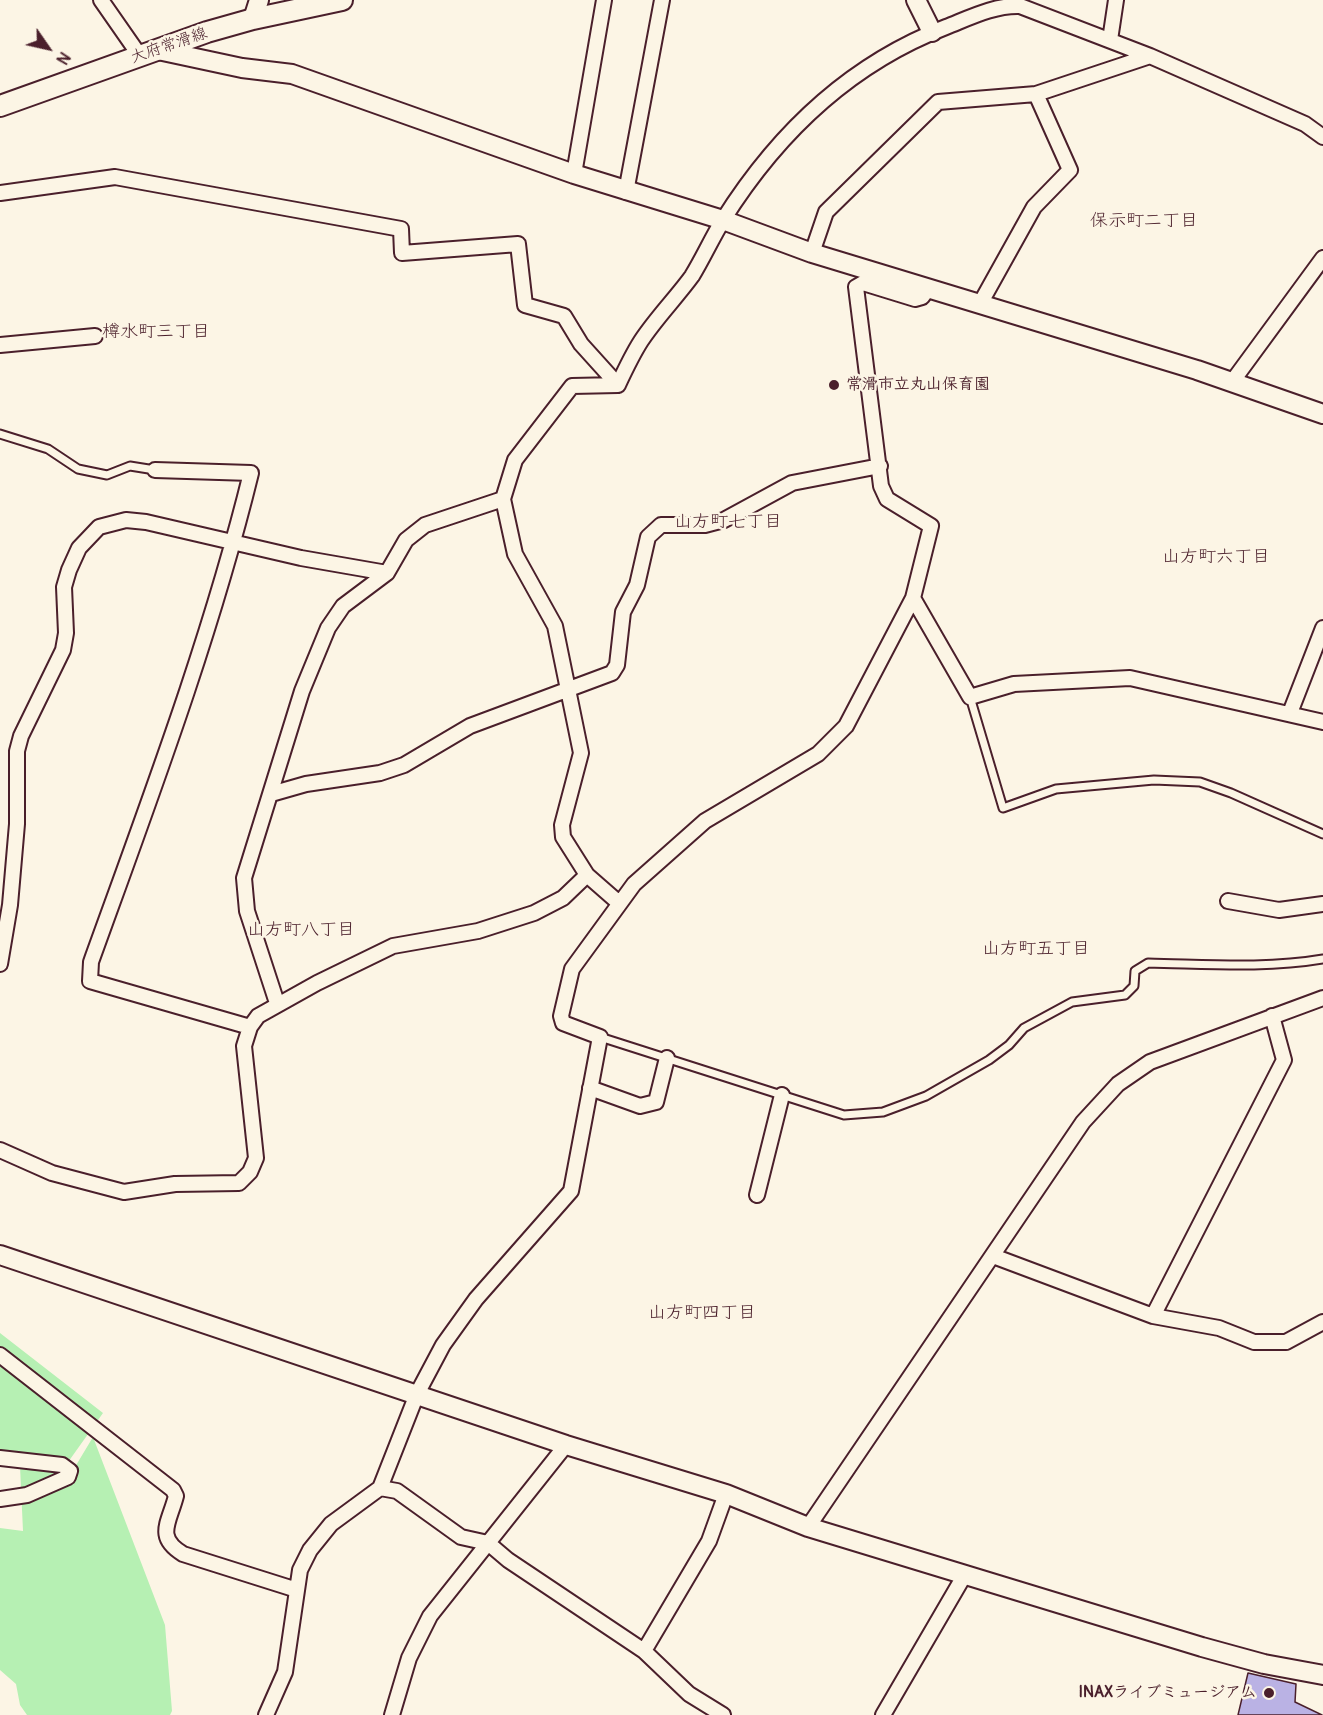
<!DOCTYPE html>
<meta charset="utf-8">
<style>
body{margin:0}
#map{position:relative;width:1323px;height:1715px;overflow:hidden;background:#fcf5e5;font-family:Pangolin,sans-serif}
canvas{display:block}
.north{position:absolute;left:18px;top:18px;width:60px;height:60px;-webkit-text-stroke:4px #fcf5e5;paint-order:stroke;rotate:124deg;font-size:16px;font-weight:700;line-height:24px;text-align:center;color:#4a1f2b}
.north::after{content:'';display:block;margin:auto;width:21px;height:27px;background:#4a1f2b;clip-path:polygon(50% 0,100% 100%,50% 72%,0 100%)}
</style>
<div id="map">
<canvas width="1323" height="1715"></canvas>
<div class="north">N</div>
</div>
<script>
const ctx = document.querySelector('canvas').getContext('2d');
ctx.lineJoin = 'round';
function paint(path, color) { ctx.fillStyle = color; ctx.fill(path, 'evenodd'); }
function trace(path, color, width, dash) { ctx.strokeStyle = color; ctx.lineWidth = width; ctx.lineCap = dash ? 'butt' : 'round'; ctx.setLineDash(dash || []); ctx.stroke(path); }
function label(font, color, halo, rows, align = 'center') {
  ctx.font = font + ' Pangolin,"Klee One",sans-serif'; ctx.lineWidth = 5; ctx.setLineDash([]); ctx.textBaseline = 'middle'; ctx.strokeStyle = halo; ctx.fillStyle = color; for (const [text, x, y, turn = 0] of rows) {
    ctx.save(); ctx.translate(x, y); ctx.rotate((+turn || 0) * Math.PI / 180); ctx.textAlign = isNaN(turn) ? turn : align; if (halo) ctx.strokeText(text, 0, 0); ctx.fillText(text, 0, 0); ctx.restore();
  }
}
const green = new Path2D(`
 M0 1333 103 1413 66 1465 0 1453Z
 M93 1437 165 1625 172 1711 170 1715H27L20 1705 16 1684 0 1670V1528L23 1531 20 1466 75 1467Z`);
const building = new Path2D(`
 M1248 1673 1296 1684 1295 1702 1322 1715H1238Z`);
const service = new Path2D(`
 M0 434 48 449 78 469 107 475 130 466 155 470
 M970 697 1003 808 1056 789 1154 780 1200 782 1231 793 1323 834
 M600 1037 844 1115 883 1112 926 1096 989 1060 1009 1045 1024 1028 1072 1002 1125 995 1134 986 1135 971 1148 963C1206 964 1265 969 1323 959`);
const minor = new Path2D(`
 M101 0 140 56
 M1110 40 1116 0
 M574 174 604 0
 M626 192 662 0
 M0 193 115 177 401 229 402 253 518 244 525 305 564 316 581 344 618 385
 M812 253 826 212 938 102 1036 94 1150 56
 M980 304 1034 207 1070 170 1036 94
 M0 345 95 336
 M1232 382 1323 258
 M618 385C625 370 632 355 641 341 656 318 676 298 692 276 703 258 712 238 723 220 777 134 850 64 946 27 969 18 994 5 1020 6L1150 56 1305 124 1323 137
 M618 385 572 386 515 460 503 499 515 554 555 626 581 753 562 825 563 837 587 875 619 903
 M155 470 251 473C210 640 149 801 91 962L90 981 250 1027
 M913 598 970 697 1014 684 1130 678 1323 722
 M1290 713 1323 628
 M271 794 306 784 380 773 404 765 470 726 612 673 617 665 623 612 637 585 648 537 661 525H705L724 520 792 483 880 466
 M1228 901 1279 910 1323 904
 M0 964 10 905 17 824V751L21 736 63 650 66 633 64 587 69 570 79 548 99 527 126 520 146 522 301 558 387 573
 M277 1003 247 911 244 878 302 691 328 628 343 606 387 573 406 540 425 525 503 499
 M590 1088 640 1106 656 1102 667 1058
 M0 1150 52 1173 124 1192 175 1184 239 1183 250 1172 256 1158 244 1046 250 1027 258 1016 317 983 393 946 478 931 534 913 563 898 587 875
 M757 1195 782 1095
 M993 1256 1153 1316 1219 1328 1254 1342H1286L1323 1322
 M1153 1316 1284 1060 1272 1016
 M0 1355 173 1490 176 1496C169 1523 155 1537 183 1554L297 1590
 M0 1458 62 1465 70 1471 68 1477 27 1495 0 1499
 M380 1488 397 1491 461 1537 488 1543 508 1560 644 1651 689 1694 723 1715
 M808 1527 1083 1122 1118 1084 1150 1062 1323 998
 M644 1651 709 1541 726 1494
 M266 1715 285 1672 300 1570 310 1550 331 1524 380 1488 417 1394 443 1345 476 1299 571 1191 600 1037 563 1023 561 1016 572 969 634 884 705 821 818 754 846 726 913 598 931 526 887 499 881 486 856 287 863 283 915 299 922 297 928 289
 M392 1715 409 1658 430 1616 566 1445
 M883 1715 964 1576`);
const tertiary = new Path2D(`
 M916 0 932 32
 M253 19 259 0
 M158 50 242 68 292 74 574 174 723 220 812 253 1197 370 1323 414
 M0 1255 566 1445 726 1494 808 1527 1202 1647 1264 1664 1323 1675`);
const secondary = new Path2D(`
 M0 106 207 32 253 19 342 0`);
const markers = [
 [834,385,6,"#4a1f2b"],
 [1269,1693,6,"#4a1f2b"]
];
const streetNames = [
 ["大府常滑線",169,46,-19]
];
const poiNames = [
 ["常滑市立丸山保育園",846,385],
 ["INAXライブミュージアム",1257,1693,"right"]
];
const neighbourhoodNames = [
 ["保示町二丁目",1144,221],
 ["樽水町三丁目",156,332],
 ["山方町七丁目",728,522],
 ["山方町六丁目",1216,557],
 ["山方町八丁目",301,930],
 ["山方町五丁目",1036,949],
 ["山方町四丁目",702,1313]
];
paint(green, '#b6f0b3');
paint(building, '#bab2e4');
trace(building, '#4a1f2b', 1.5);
trace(service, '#4a1f2b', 11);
trace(minor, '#4a1f2b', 18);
trace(tertiary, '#4a1f2b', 22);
trace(secondary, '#4a1f2b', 24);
trace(service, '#fcf5e5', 7);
trace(minor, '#fcf5e5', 14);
trace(tertiary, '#fcf5e5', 18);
trace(secondary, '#fcf5e5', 20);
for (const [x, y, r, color] of markers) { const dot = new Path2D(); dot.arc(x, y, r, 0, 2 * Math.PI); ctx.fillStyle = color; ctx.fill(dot); trace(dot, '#fcf5e5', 2); }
label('16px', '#4a1f2b', '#fcf5e5', streetNames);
label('bold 16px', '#4a1f2b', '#fcf5e5', poiNames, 'left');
label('18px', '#4a1f2b', '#fcf5e5', neighbourhoodNames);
</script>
